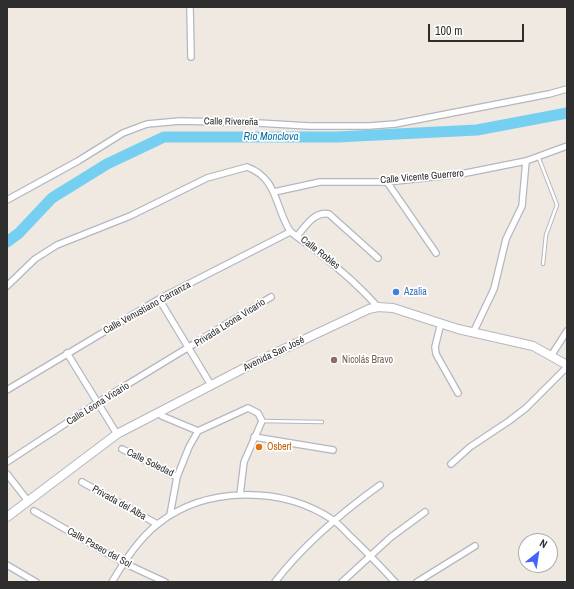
<!DOCTYPE html>
<meta charset="utf-8">
<style>
body{margin:0}
#map{position:relative;width:574px;height:589px;overflow:hidden;background:#efe9e1;font-family:"Archivo Narrow",sans-serif}
canvas{display:block}
.frame{position:absolute;inset:0;border:8px solid #2e2e2e;pointer-events:none}
.north{position:absolute;left:518px;top:533px;width:40px;height:40px;box-sizing:border-box;background:#fff;border:1px solid #ababab;border-radius:50%;rotate:30deg;font-size:11px;font-weight:700;line-height:16px;text-align:center;color:#2e2e2e}
.north::after{content:'';display:block;margin:auto;width:14px;height:18px;background:#4264fb;clip-path:polygon(50% 0,100% 100%,50% 72%,0 100%)}
.scale{position:absolute;left:428px;top:24px;width:96px;height:18px;box-sizing:border-box;border:2px solid #2e2e2e;border-top:0;padding-left:5px;font-size:12px;line-height:14px;white-space:nowrap;color:#2e2e2e;-webkit-text-stroke:3px #fff;paint-order:stroke}
</style>
<div id="map">
<canvas width="574" height="589"></canvas>
<div class="frame"></div>
<div class="north">N</div>
<div class="scale">100 m</div>
</div>
<script>
const ctx = document.querySelector('canvas').getContext('2d');
ctx.lineJoin = 'round';
function trace(path, color, width, dash) { ctx.strokeStyle = color; ctx.lineWidth = width; ctx.lineCap = dash ? 'butt' : 'round'; ctx.setLineDash(dash || []); ctx.stroke(path); }
function label(font, color, halo, rows, align = 'center') {
  ctx.font = font + ' "Archivo Narrow",sans-serif'; ctx.lineWidth = 3.5; ctx.setLineDash([]); ctx.textBaseline = 'middle'; ctx.strokeStyle = halo; ctx.fillStyle = color; for (const [text, x, y, turn = 0] of rows) {
    ctx.save(); ctx.translate(x, y); ctx.rotate((+turn || 0) * Math.PI / 180); ctx.textAlign = isNaN(turn) ? turn : align; if (halo) ctx.strokeText(text, 0, 0); ctx.fillText(text, 0, 0); ctx.restore();
  }
}
const river = new Path2D(`
 M7 242 19 233 52 198 107 164 164 137H337L477 130 567 113`);
const lane = new Path2D(`
 M538 156 557 205 546 235 543 264
 M262 421 322 422`);
const street = new Path2D(`
 M190 7 191 57
 M387 182 436 253
 M274 192 320 182H387L461 174 526 161 567 146
 M7 200 78 161 123 133 147 124 180 121 258 123 309 126H369L395 124 549 94 567 89
 M297 236C306 226 314 211 329 214L378 258
 M7 286 35 259 57 245 130 216 207 178 247 167C278 178 275 208 290 231 293 235 314 248 319 253 341 270 360 287 378 307
 M159 299 211 385
 M441 323 435 347 436 354 458 393
 M473 333 494 289 506 239 522 206 526 161
 M67 353 117 434
 M551 356 567 331
 M7 390 159 299 290 232
 M162 416 198 431
 M254 437 333 450
 M122 449 177 477
 M7 462 97 403 271 297
 M451 464 470 447 509 421 526 408 567 367
 M7 474 28 501
 M82 482 157 524
 M34 511 124 563 165 582
 M170 515 177 477 189 447 198 431 248 408 258 413 262 421 244 462 240 495
 M7 565 36 582
 M112 582C124 562 139 538 159 523 207 486 282 486 333 520 339 524 345 531 350 536 366 551 380 566 395 582
 M275 582C304 544 341 513 380 485
 M342 582 391 537 425 512
 M417 582 475 546`);
const secondary = new Path2D(`
 M7 517 117 434 254 363 369 309 378 307 393 308 458 329 533 346 567 365`);
const markers = [
 [396,292,4,"#3f7fe0"],
 [334,360,4,"#8d6e63"],
 [259,447,4,"#e8710a"]
];
const streetNames = [
 ["Calle Rivereña",231,122,1],
 ["Calle Vicente Guerrero",422,177,-5],
 ["Calle Robles",320,253,38],
 ["Calle Venustiano Carranza",147,308,-29],
 ["Privada Leona Vicario",230,323,-32],
 ["Avenida San José",274,354,-26],
 ["Calle Leona Vicario",98,404,-32],
 ["Calle Soledad",150,463,26],
 ["Privada del Alba",119,503,29],
 ["Calle Paseo del Sol",99,548,29]
];
const shopNames = [
 ["Azalia",404,292]
];
const educationNames = [
 ["Nicolás Bravo",342,360]
];
const foodNames = [
 ["Osbert",267,447]
];
const waterNames = [
 ["Río Monclova",271,137]
];
trace(river, '#75cff0', 11);
trace(lane, '#b4b7c1', 4.5);
trace(street, '#b4b7c1', 8);
trace(secondary, '#b4b7c1', 10);
trace(lane, '#fff', 2.5);
trace(street, '#fff', 5.5);
trace(secondary, '#fff', 8);
for (const [x, y, r, color] of markers) { const dot = new Path2D(); dot.arc(x, y, r, 0, 2 * Math.PI); ctx.fillStyle = color; ctx.fill(dot); trace(dot, '#fff', 1.5); }
label('10px', '#2e2e2e', '#fff', streetNames);
label('10px', '#366cbe', '#fff', shopNames, 'left');
label('10px', '#785e54', '#fff', educationNames, 'left');
label('10px', '#c56008', '#fff', foodNames, 'left');
label('italic 11px', '#0d6fa3', '#fff', waterNames);
</script>
